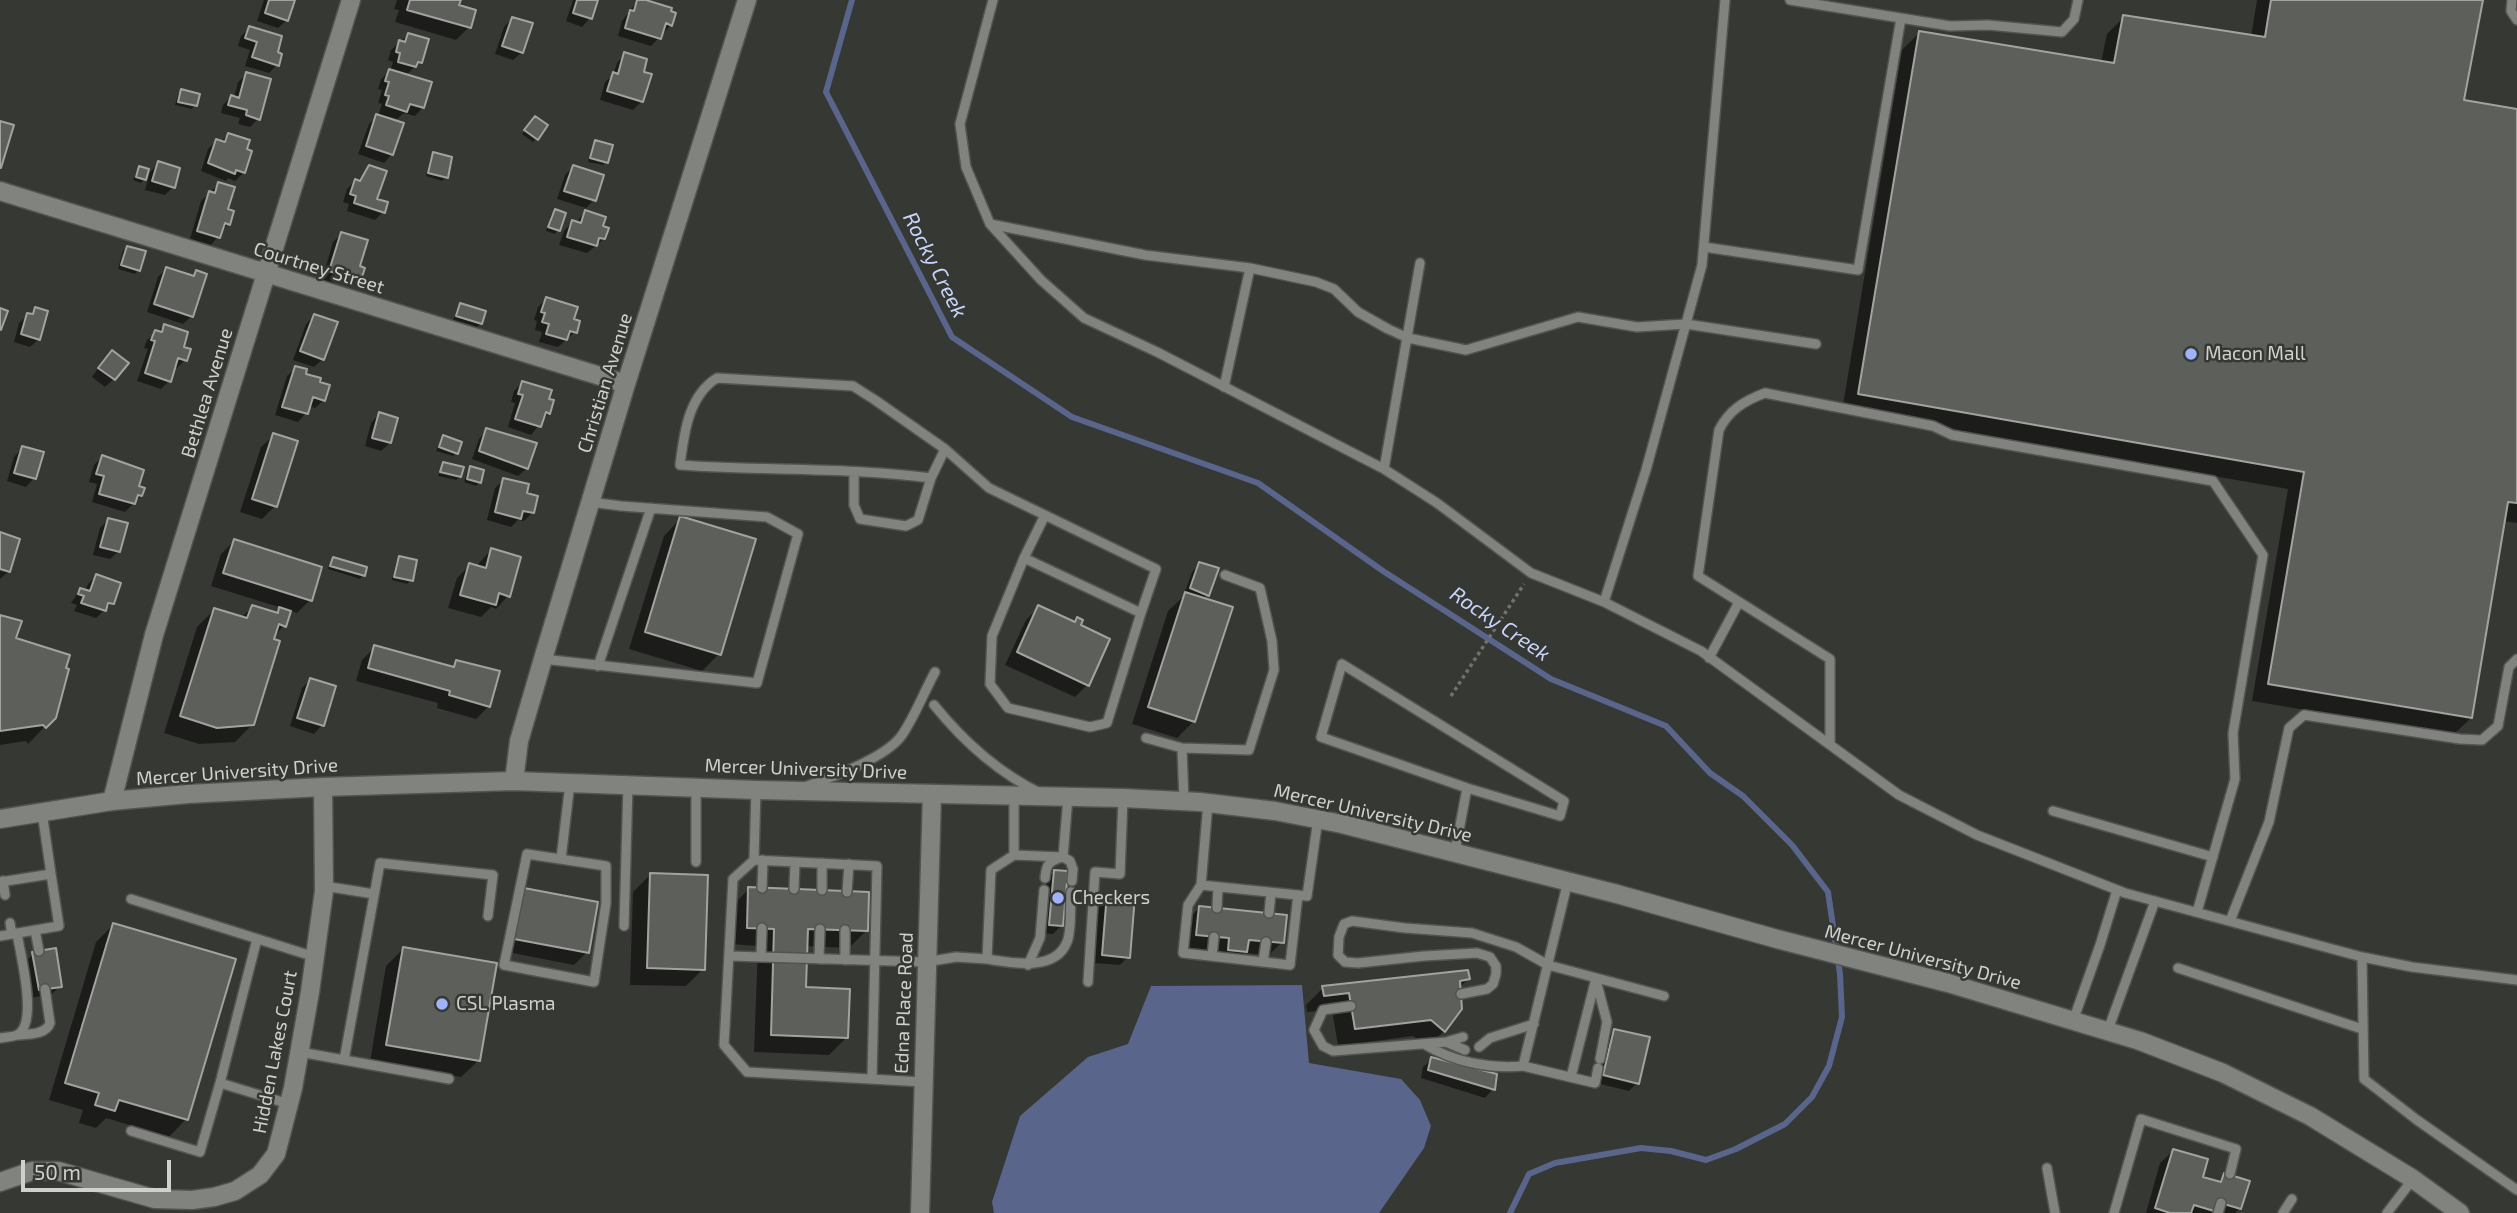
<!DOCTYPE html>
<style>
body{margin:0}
#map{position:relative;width:2517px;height:1213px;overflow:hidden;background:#363833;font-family:"Exo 2",sans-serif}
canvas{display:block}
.scale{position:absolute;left:21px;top:1160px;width:150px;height:32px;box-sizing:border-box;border:4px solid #d0d1cf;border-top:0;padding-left:9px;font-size:21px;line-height:24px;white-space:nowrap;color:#d0d1cf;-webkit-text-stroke:5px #363833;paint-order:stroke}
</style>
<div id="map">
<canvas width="2517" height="1213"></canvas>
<div class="scale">50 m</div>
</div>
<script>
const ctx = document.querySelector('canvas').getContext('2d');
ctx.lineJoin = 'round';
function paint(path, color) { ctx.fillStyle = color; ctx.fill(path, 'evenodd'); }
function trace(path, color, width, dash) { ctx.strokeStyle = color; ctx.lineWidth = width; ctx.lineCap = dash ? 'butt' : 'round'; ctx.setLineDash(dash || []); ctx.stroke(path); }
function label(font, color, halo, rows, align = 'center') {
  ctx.font = font + ' "Exo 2",sans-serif'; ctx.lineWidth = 5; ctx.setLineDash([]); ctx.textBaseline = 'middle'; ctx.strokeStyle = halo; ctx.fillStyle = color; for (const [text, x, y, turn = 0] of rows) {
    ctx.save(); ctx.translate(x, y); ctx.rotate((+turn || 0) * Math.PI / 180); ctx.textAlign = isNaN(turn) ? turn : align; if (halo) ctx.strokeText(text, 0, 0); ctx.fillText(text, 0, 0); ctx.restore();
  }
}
const water = new Path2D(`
 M1302 985 1309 1063 1401 1079 1420 1100 1431 1126 1424 1148 1379 1213H994L992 1202 1020 1116 1088 1057 1128 1044 1151 986Z`);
const shadow = new Path2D(`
 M264 0H293L287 20 278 28 257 21Z
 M397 0H459L457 6 469 27 456 40 395 22 399 10 394 9Z
 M573 0H597L590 18 582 27 566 21Z
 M638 0 671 25 651 46 618 36 622 21Z
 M2257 0H2481L2462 102 2517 110V523L2503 521 2471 718 2453 735 2252 701 2288 489 1842 411 1902 50 1919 33 2101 62 2107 34 2124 17 2251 37Z
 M512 19 522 52 513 60 495 54 504 27Z
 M250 28 275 53 277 65 269 73 245 66 250 50 238 46 241 36Z
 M408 35 420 62 405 76 423 107 415 116 404 113 397 119 386 116 392 154 384 163 358 154 369 124 378 116 382 104 378 103 382 90 378 89 381 79 390 71 393 62 388 60 391 50Z
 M625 54 642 101 633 110 600 100 605 82 613 75 617 63Z
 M247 74 258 119 250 127 238 124 240 118 221 113 223 105 231 97 234 98 238 82Z
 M182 91 195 105 192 109 175 105 178 95Z
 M532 122 536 139 533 142 522 134Z
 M228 135 244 172 235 181 228 178 226 181 201 171 208 149 216 141 220 142Z
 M596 142 606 162 603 165 588 162 592 146Z
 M433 154 446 177 442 181 426 176 430 158Z
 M159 163 173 187 165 195 145 190 150 172Z
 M369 167 375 200 383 212 375 220 347 211 349 204 343 202 347 189 355 181 357 182Z
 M573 167 594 200 586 208 557 199 565 175Z
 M139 168 144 179 141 183 133 180Z
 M219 184 228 224 211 245 190 239 201 201Z
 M555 211 558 230 555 234 546 231 551 215Z
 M585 212 601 228 604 239 587 253 559 245 564 231 572 222 576 223Z
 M341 234 361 276 352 284 338 279 334 283 322 280 333 242ZM337 270 353 272V275Z
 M127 248 139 270 135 274 118 269 123 251Z
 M166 269 192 277 197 272 192 316 183 324 147 312 158 277Z
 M546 299 572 321 575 332 558 347 539 342 542 332 535 330 537 321 534 320 538 307Z
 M461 305 481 323 477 327 453 320Z
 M36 309 39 339 30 347 14 342 19 323Z
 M314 316 323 359 314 367 293 360 306 324Z
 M164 326 182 348 185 360 177 368 174 367 169 381 161 389 137 381 148 349 144 348 147 340Z
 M104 360 114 379 105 387 92 377Z
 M295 368 324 400 315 408 308 406 306 413 298 422 275 415 287 376Z
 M522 383 547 400 549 413 531 435 508 427 515 403 511 402 514 391Z
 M379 414 390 443 381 451 365 446 371 423Z
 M487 430 527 468 518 476 472 459 479 439Z
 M274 435 275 506 262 519 240 512 261 447Z
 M443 437 457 453 453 456 436 451Z
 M22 448 34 478 26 487 7 481 14 457Z
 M102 457 137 487 141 496 125 512 92 502 97 484 89 482 94 465Z
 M444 464 460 477 456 480 438 476Z
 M470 468 480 482 476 486 464 482 467 472Z
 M504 480 525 495 532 513 524 521 518 520 511 527 487 520 495 488Z
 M681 518 719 654 702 671 629 649 664 536Z
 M108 520 119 551 110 559 93 555 100 528Z
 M0 534 9 571 0 579V571L6 572V569L0 567Z
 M234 541 310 600 297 613 289 610 284 626 273 637 252 725 235 742 199 744 164 733 197 627 214 610 241 618 252 607 275 614 282 608 211 586 221 554Z
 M491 550 508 596 496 609 491 607 481 617 448 608 457 578 470 565 477 568 479 563Z
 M399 558 411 580 407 584 392 580 396 562Z
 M333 559 363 575 360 579 328 569Z
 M1200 564 1207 595 1203 599 1194 721 1177 738 1132 724 1168 611 1183 597 1192 572Z
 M96 576 112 603 96 618 74 611 77 605 71 603 80 590 85 592 88 584Z
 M1039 607 1073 623 1077 619 1087 685 1075 697 1005 665 1026 620Z
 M0 616 54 717 28 744 26 741 0 745Z
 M375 647 451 668 457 661 489 706 476 719 437 708 438 703 356 681 362 660Z
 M310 680 322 725 314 734 290 726 302 688Z
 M1055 872 1061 926 1053 934 1042 933 1046 880Z
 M650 875 703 969 686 986 630 985 633 892Z
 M749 889 866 931 849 948 805 946 804 989 847 1037 829 1055 754 1052 758 946 730 944 732 906Z
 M525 890 587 952 574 965 502 951 512 903Z
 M1108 895 1128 957 1120 965 1094 963 1099 903Z
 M1199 908 1282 942 1269 955 1244 953 1233 964 1216 963 1217 951 1184 947 1186 921Z
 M113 925 186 1119 169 1137 106 1118 96 1128 79 1123 83 1110 49 1100 96 942Z
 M403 949 479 1060 461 1077 370 1062 386 966Z
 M33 954 60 986 52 994 31 998 25 962Z
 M1468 979 1459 988 1444 1031 1427 1048 1413 1036 1338 1046 1332 1010 1307 1012 1306 1005 1323 988Z
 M1614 1031 1637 1083 1629 1091 1596 1083 1606 1039Z
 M1432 1059 1495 1076 1493 1089 1485 1098 1421 1078 1423 1067Z
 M2173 1151 2200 1178 2217 1183 2225 1175 2240 1208 2235 1213H2146L2160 1163Z`);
const stream = new Path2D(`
 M852 0 826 92 952 337 1072 417 1258 483 1383 571 1551 679 1666 726 1710 773 1743 796 1792 845 1828 892 1840 974 1842 1017 1829 1066 1812 1097 1785 1124 1736 1149 1706 1160 1671 1151 1641 1148 1555 1163 1529 1174 1510 1213`);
const building = new Path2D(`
 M269 0H295L288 21 265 13Z
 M410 0H461L459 5 476 10 471 28 407 10Z
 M577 0H598L592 19 573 13Z
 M637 0H646L672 8 671 11 676 13 672 26 666 23 661 39 625 28 630 10 634 11Z
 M2271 0H2483L2464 100 2517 109V503L2508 502 2472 718 2268 684 2304 472 1858 394 1919 31 2114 63 2123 15 2265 37Z
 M512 17 533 23 523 53 502 46Z
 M249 26 282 36 278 52 282 54 279 66 252 57 257 42 245 38Z
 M408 33 429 39 422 63 418 62 416 67 398 62 400 53 396 52 399 40 405 42Z
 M624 52 647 59 644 72 652 74 643 102 607 91 613 72 618 74Z
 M389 69 432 82 424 108 410 104 407 112 386 105 389 96 385 95 389 82 385 81Z
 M246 72 271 79 260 120 246 115 247 110 228 105 231 95 239 98Z
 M181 89 200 94 197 106 178 102Z
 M376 114 404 123 393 155 366 146Z
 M535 116 548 125 538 140 524 130Z
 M0 121 14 125 1 168H0Z
 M228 133 250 140 247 149 252 151 245 173 236 170 235 174 208 163 216 139 225 142Z
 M595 140 613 145 608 163 590 158Z
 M433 152 452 157 448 178 428 173Z
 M158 161 180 168 175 188 152 181Z
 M369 165 387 171 377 199 388 202 385 213 354 203 356 196 350 194 355 179 360 181Z
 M573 165 604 175 596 201 564 191Z
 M139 166 149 169 146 180 136 177Z
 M218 182 235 187 228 209 234 211 230 225 225 223 220 238 197 231 209 191 215 193Z
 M555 209 566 213 560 231 548 227Z
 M585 210 606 217 603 226 609 228 605 239 599 238 597 246 567 237 572 220 581 223Z
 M341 232 368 240 360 266 365 268 362 277 345 271 344 276 329 271Z
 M127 246 146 251 140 271 121 265Z
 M166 267 194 276 196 270 207 274 193 317 154 304Z
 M546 297 578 307 574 319 580 321 577 333 570 331 567 340 546 334 549 324 542 322 545 313 541 312Z
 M460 303 486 311 482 324 456 316Z
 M35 307 48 311 40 340 21 334 27 313 33 314Z
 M0 308 8 311 1 330 0 329Z
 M314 314 338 322 324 360 300 351Z
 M164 324 188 332 184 347 191 349 187 361 178 358 171 382 145 373 155 341 151 340 155 330 162 332Z
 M112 350 129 363 115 380 98 368Z
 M295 366 307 369 306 374 321 378 320 382 330 385 325 401 313 397 308 414 282 407Z
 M522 381 552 390 549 399 554 400 550 414 546 412 541 427 515 419 523 395 518 394Z
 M379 412 398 418 391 443 372 438Z
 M486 428 537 443 528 469 479 451Z
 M273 433 298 441 277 507 252 499Z
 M443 435 462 442 458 454 439 447Z
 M22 446 44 452 36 479 14 473Z
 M102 455 144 470 139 486 145 488 142 496 138 495 135 504 99 494 104 476 96 474Z
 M443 462 464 467 461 477 440 472Z
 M470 466 484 470 481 483 467 479Z
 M503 478 529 484 527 493 538 496 534 513 523 511 521 519 495 512Z
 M680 516 756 539 721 655 645 632Z
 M108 518 128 523 120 552 100 547Z
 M0 532 20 539 10 572 0 569Z
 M234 539 322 567 312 601 223 573Z
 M491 548 521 557 510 597 499 593 496 605 460 595 469 563 486 568Z
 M399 556 417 560 413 581 394 577Z
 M333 557 367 567 365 576 330 566Z
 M1199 562 1219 568 1209 596 1190 588Z
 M96 574 121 583 114 604 108 603 106 611 81 603 84 596 78 594 80 588 90 591Z
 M1185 592 1233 607 1195 722 1148 707Z
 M252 605 278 613 279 607 291 611 286 627 279 624 274 639 280 641 254 725 217 728 180 716 214 608 247 618Z
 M1038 605 1075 622 1077 617 1083 620 1081 625 1110 639 1089 686 1017 652Z
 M0 615 22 621 16 638 70 655 66 668 69 669 56 718 46 728 43 725 0 731Z
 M374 645 454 667 456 660 500 671 490 707 449 695 450 691 368 668Z
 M310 678 336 686 324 726 297 718Z
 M1054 870 1068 871 1063 926 1049 925Z
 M650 873 708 875 705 970 647 968Z
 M748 887 869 892 868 931 808 929 806 987 850 989 848 1038 771 1035 774 929 747 928Z
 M524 888 598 902 589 953 514 939Z
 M1107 893 1135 896 1130 958 1102 955Z
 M1199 906 1287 915 1284 943 1249 940 1247 952 1228 950 1229 938 1196 935Z
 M113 923 236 959 188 1120 119 1100 115 1111 95 1105 99 1093 65 1083Z
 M403 947 497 963 480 1061 386 1045Z
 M56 948 62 987 39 990 32 952Z
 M1468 970 1470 979 1460 981 1462 1009 1445 1032 1431 1020 1355 1029 1349 993 1324 996 1322 986Z
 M1614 1029 1650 1037 1639 1084 1603 1075Z
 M1431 1057 1497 1074 1495 1090 1428 1070Z
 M2173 1149 2208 1159 2203 1177 2221 1182 2224 1173 2250 1181 2241 1209 2217 1202 2214 1211 2194 1205 2191 1213H2170L2155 1208Z`);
const path = new Path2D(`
 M1451 696 1524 584`);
const service = new Path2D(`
 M993 0 960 124 966 167 990 224 1041 280 1084 318 1157 352 1384 469 1437 503 1531 573 1604 602 1701 651 1899 795 1977 835 2125 893 2362 957 2412 967 2517 980
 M1790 0 1950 26 1988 25 2062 32 2074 19 2078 0
 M2512 0 2511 11 2517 20
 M990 224 1145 255 1250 268 1316 282 1334 289 1358 312 1388 329 1408 338 1466 350 1578 317 1637 327 1686 324 1816 344
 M1704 247 1858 270 1901 18
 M1224 387 1250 268
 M945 449 989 488 1156 569 1141 613 1024 558 992 636 990 684 1008 708 1090 727 1107 723 1141 613
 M1384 469 1420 263
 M854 472V505L860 519 906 526 918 520 931 478 945 449 875 400 853 386 717 378C688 396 684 434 680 465 764 471 848 467 931 478
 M1024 558 1045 515
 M1604 602 1646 470 1702 265 1725 0
 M1709 658 1739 602
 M543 659 757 683 798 534 767 517 621 506 590 502
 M598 666 651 508
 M934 705C964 742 997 772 1040 793
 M1146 738 1182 748 1184 801
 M1830 745V659L1698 576 1719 430C1729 410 1744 401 1765 393L1933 426 1952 435 2213 481 2263 555 2233 733 2235 779 2197 912
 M1182 748 1249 750 1274 670 1272 641 1260 588 1225 575
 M807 786C833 777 887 757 902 735 915 716 924 692 935 672
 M696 788V862
 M756 790 754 860 733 879 724 1045 747 1072 923 1082
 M1014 796V855
 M1208 803 1201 885 1307 896 1318 819
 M2053 811 2213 857
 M1455 852 1467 788 1560 816 1564 801 1342 664 1321 737 1467 788
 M527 854 606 866V903L594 982 504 965Z
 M561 859 570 783
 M754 860 877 866 872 1079
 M1045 878C1046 864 1049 861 1063 857L1068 797
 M3 881 5 895
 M1568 881 1523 1066 1595 1083 1598 1068
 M0 882 51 874 42 812
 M1201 885 1188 905 1183 953 1290 965 1298 895
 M324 886 374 894
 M762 888 763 860
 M794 889 795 862
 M822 890V863
 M847 892 849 864
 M131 899 315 957
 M1217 908 1218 887
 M1269 913 1271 893
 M2230 921 2269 822 2289 728 2304 715 2460 739 2482 740 2498 726 2509 667 2517 659
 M10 923 12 934
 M624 926 628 785
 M35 930 39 951
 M0 936 59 926 51 874
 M257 939 220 1083 289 1104
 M729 956 926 962 956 957 987 959 991 870 1014 855 1063 857 1070 861 1073 869 1072 881
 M1212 956 1214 937
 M761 957 762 928
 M2362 957 2364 1079 2417 1120 2517 1190
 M819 959 820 929
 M987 959C1012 963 1055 972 1067 942 1072 931 1070 905 1071 892
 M845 960V930
 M1263 962 1266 942
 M1028 965 1040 938 1044 890
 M2178 968 2362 1029
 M1596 980 1607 1022 1600 1059
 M1088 982 1095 872 1120 874 1123 798
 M1461 994 1487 989 1493 984 1496 974V966L1490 957 1477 953 1424 956 1358 963 1345 962 1338 955 1339 937 1344 924 1352 921 1405 928 1472 933 1516 947 1548 965 1664 996
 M1351 1006 1323 1010 1314 1030 1323 1046 1333 1051 1446 1042 1463 1037
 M2073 1021 2100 945 2117 890
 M2108 1030 2155 901
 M17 1035C28 1034 46 1035 50 1023L45 989
 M0 1038C5 1037 13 1037 17 1035 39 1024 20 954 17 933
 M1446 1042 1465 1050
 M1424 1044C1453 1062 1490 1069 1523 1066
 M1479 1047 1490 1038 1534 1024
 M300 1052 449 1079
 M344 1060 380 863 493 875 488 916
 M1571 1077 1596 978
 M131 1131 200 1152 220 1083
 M2047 1168 2055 1213
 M2114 1213 2141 1119 2236 1149 2230 1174
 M2218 1213 2221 1203
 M2283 1213 2292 1199
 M2387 1213 2413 1179`);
const minor = new Path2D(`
 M0 191 626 384
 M514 781 519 741 543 659 626 384 747 0
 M112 801 154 635 351 0
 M0 1182 32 1171H58L155 1199 192 1200 214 1197 235 1191 260 1175 276 1154 293 1088 310 992 324 891 323 787`);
const tertiary = new Path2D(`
 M920 1213 932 794`);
const secondary = new Path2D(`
 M0 819 112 801 188 794 323 787 514 781 756 790 1123 798 1200 802 1275 811 1342 824 1617 894 1777 939 1948 983 2140 1041 2223 1073 2310 1116 2413 1179 2460 1213`);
const markers = [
 [2191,354,7,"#9fb3fd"],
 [1058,898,7,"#9fb3fd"],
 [442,1004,7,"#9fb3fd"]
];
const streetNames = [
 ["Courtney Street",319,268,17],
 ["Christian Avenue",605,383,-73],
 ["Bethlea Avenue",207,393,-73],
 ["Mercer University Drive",806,769,2],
 ["Mercer University Drive",237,772,-4],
 ["Mercer University Drive",1373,813,13],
 ["Mercer University Drive",1923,957,15],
 ["Edna Place Road",904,1003,-88],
 ["Hidden Lakes Court",275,1052,-79]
];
const poiNames = [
 ["Macon Mall",2205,354],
 ["Checkers",1072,898],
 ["CSL Plasma",456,1004]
];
const waterNames = [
 ["Rocky Creek",935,265,63],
 ["Rocky Creek",1500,624,34]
];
paint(water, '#59658b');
paint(shadow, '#0007');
trace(stream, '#59658b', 6);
paint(building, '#5d5f5a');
trace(building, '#a1a49e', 2);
trace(service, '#535451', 12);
trace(minor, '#535451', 21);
trace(tertiary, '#535451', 21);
trace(secondary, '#535451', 21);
trace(path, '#71726e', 3.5, [3.5, 3.5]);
trace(service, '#81837e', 9);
trace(minor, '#81837e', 18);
trace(tertiary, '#81837e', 18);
trace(secondary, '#81837e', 18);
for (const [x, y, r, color] of markers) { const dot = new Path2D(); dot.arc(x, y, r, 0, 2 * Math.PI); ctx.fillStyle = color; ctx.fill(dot); trace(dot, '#363833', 2.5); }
label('19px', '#d0d1cf', '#363833', streetNames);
label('19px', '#d0d1cf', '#363833', poiNames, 'left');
label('italic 21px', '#c8d4fb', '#363833', waterNames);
</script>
